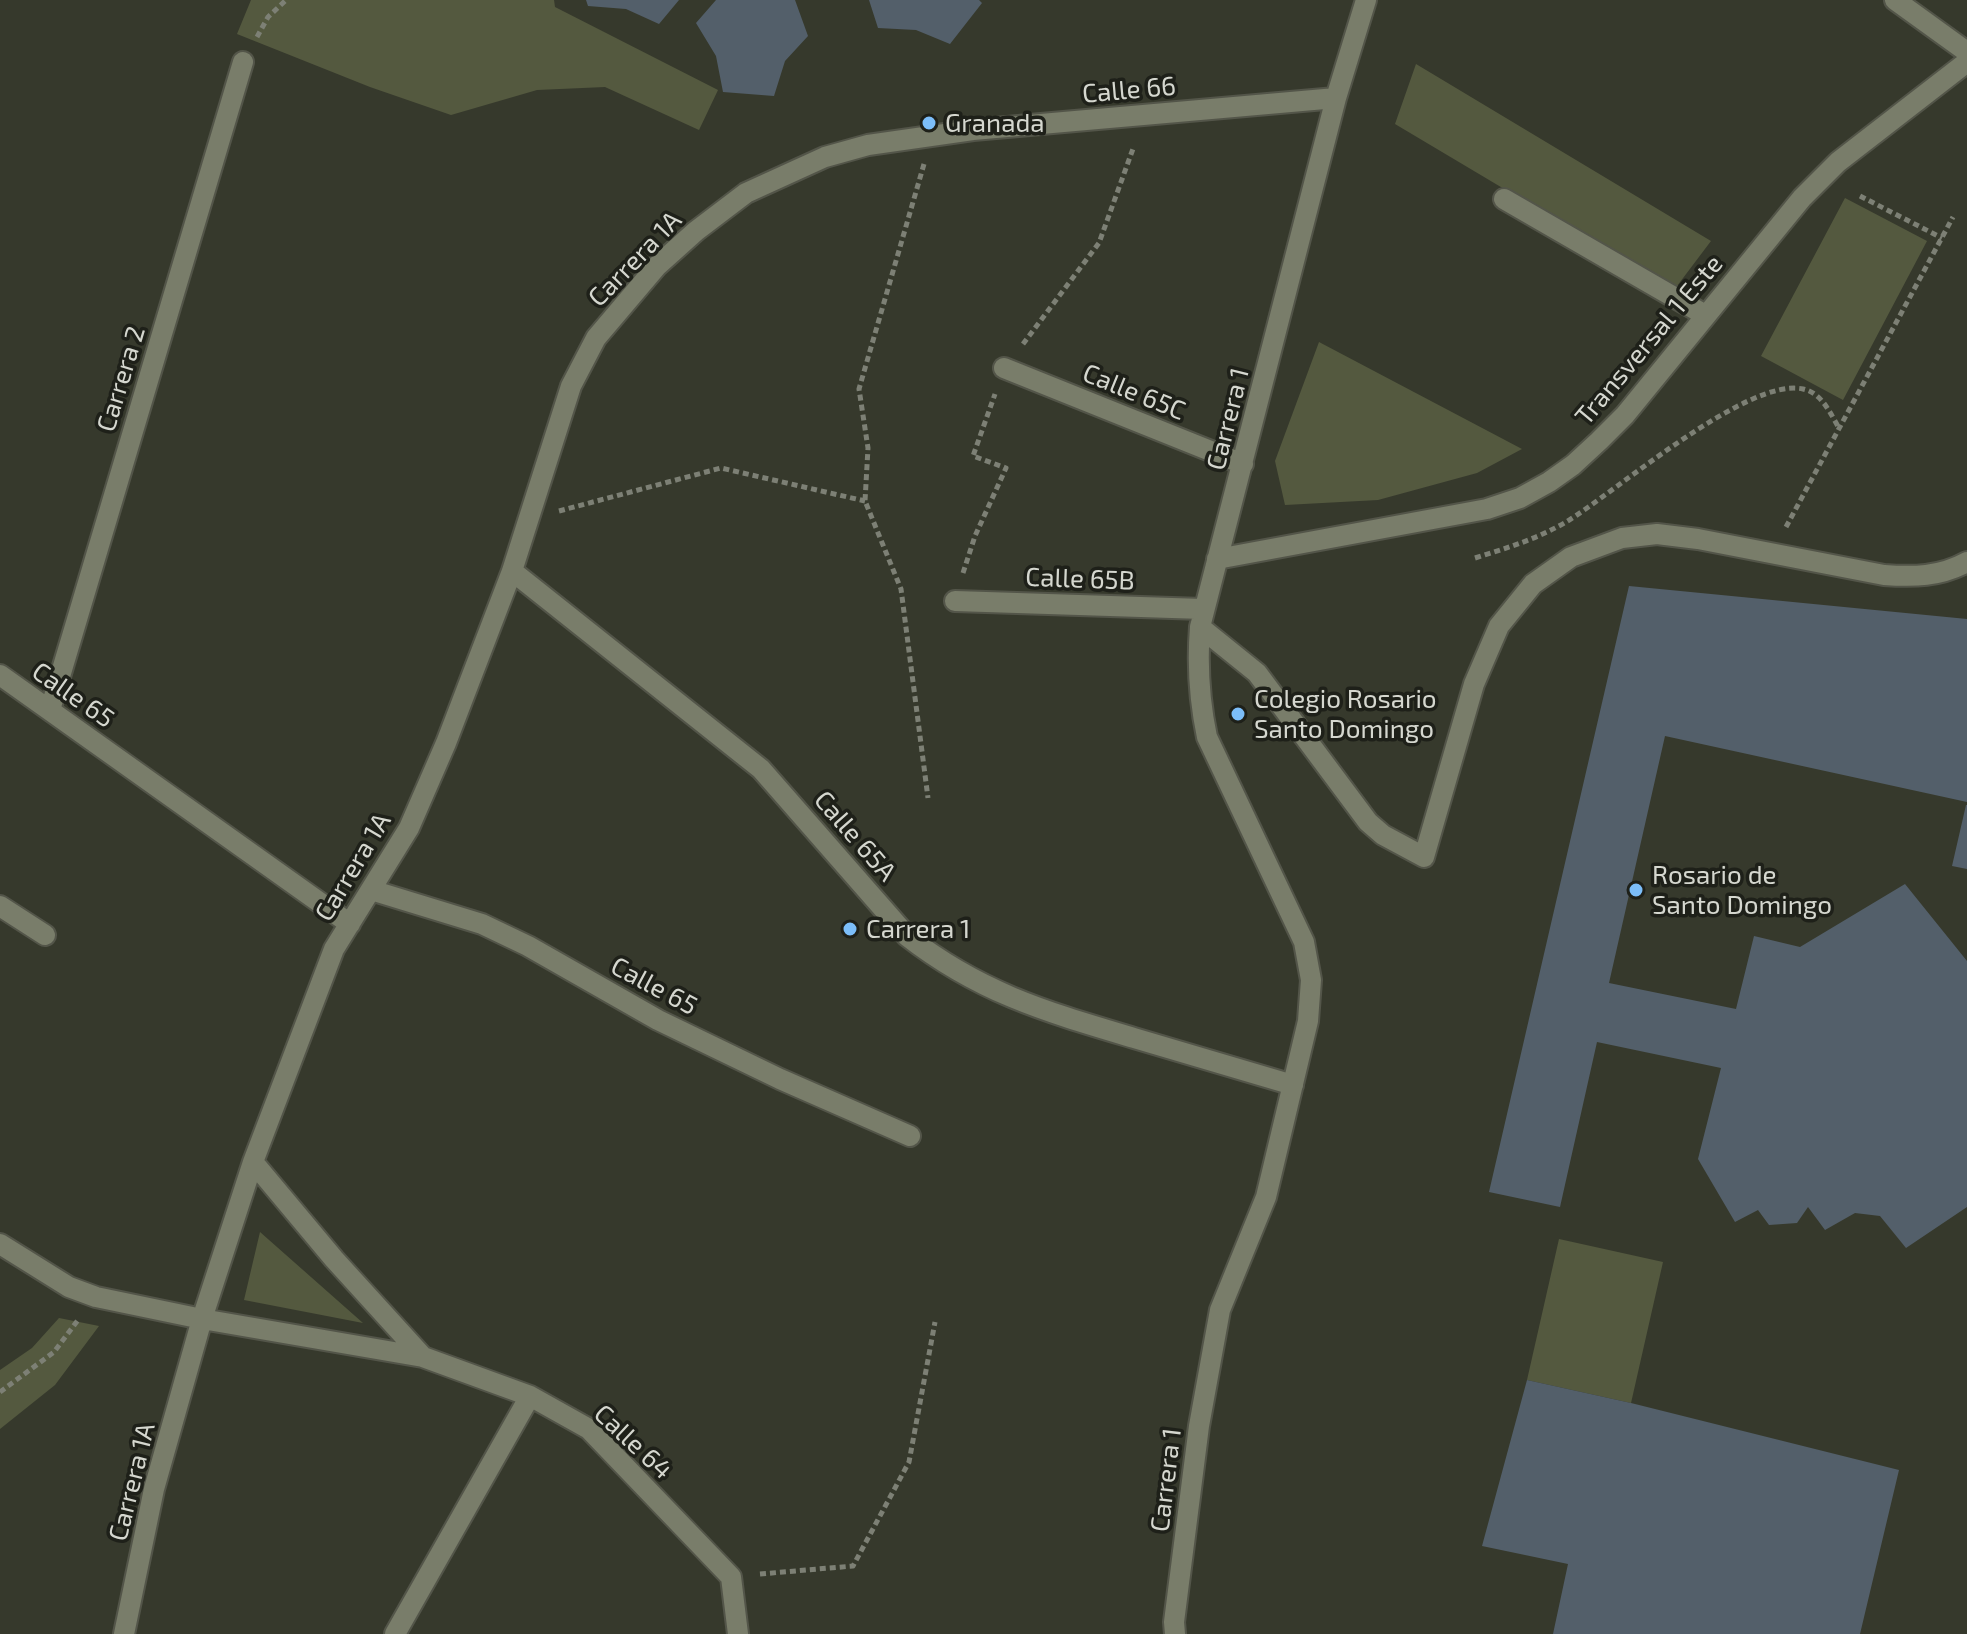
<!DOCTYPE html>
<style>
body{margin:0}
canvas{display:block;background:#36392c}
</style>
<canvas width="1967" height="1634"></canvas>
<script>
const ctx = document.querySelector('canvas').getContext('2d');
ctx.lineJoin = 'round';
function paint(path, color) { ctx.fillStyle = color; ctx.fill(path, 'evenodd'); }
function trace(path, color, width, dash) { ctx.strokeStyle = color; ctx.lineWidth = width; ctx.lineCap = dash ? 'butt' : 'round'; ctx.setLineDash(dash || []); ctx.stroke(path); }
function label(font, color, halo, rows, align = 'center') {
  ctx.font = font + ' "Exo 2",sans-serif'; ctx.lineWidth = 7; ctx.setLineDash([]); ctx.textBaseline = 'middle'; ctx.strokeStyle = halo; ctx.fillStyle = color; for (const [text, x, y, turn = 0] of rows) {
    ctx.save(); ctx.translate(x, y); ctx.rotate((+turn || 0) * Math.PI / 180); ctx.textAlign = isNaN(turn) ? turn : align; if (halo) ctx.strokeText(text, 0, 0); ctx.fillText(text, 0, 0); ctx.restore();
  }
}
const green = new Path2D(`
 M251 0H554L555 7 718 90 699 130 605 87 537 90 451 115 370 87 237 34Z
 M1416 64 1711 241 1674 290 1395 124Z
 M1845 198 1927 241 1843 400 1761 356Z
 M1319 342 1522 449 1477 473 1378 500 1285 505 1275 461Z
 M260 1232 363 1323 244 1300Z
 M1559 1239 1663 1262 1631 1403 1527 1380Z
 M59 1318 99 1326 55 1385 0 1429V1370L32 1348Z`);
const building = new Path2D(`
 M586 0H679L659 24 626 9 588 6Z
 M716 0H795L808 36 785 61 774 96 723 92 716 56 696 23Z
 M869 0H979L982 3 950 44 916 30 878 28Z
 M1629 586 1967 619V802L1665 736 1609 983 1736 1009 1754 936 1800 947 1905 884 1967 961V1207L1906 1248 1880 1216 1855 1213 1825 1230 1808 1207 1797 1223 1769 1225 1758 1210 1735 1222 1698 1159 1721 1068 1597 1042 1560 1207 1489 1192Z
 M1966 805H1967V869L1952 866Z
 M1527 1380 1631 1403 1899 1470 1860 1634H1553L1568 1564 1482 1546Z`);
const path = new Path2D(`
 M257 37 268 17 286 0
 M924 164 859 389 868 448 865 501 901 589 928 798
 M1860 196 1942 238
 M1023 344 1099 243 1134 146
 M559 511 721 468 865 501
 M1786 527 1953 217
 M1475 558C1507 548 1537 539 1566 522 1617 491 1747 377 1803 389 1822 393 1830 413 1839 428
 M963 573 975 536 1006 468 973 456 995 394
 M0 1392 54 1352 78 1320
 M760 1574 853 1566 909 1462 935 1322`);
const minor = new Path2D(`
 M1895 0 1967 52
 M1504 199 1705 315
 M1004 368 1243 464
 M1217 559 1487 509 1520 498 1549 482 1573 465 1599 441 1625 415 1802 198 1838 162 1967 62
 M512 571 761 769 907 936C980 993 1047 1012 1134 1038 1187 1054 1240 1069 1293 1085
 M955 601 1203 609
 M1200 627 1257 673 1368 822 1383 835 1424 857 1474 684 1499 626 1533 584 1571 557 1622 538 1657 534 1698 539 1884 575C1913 577 1940 577 1967 562
 M0 675 350 924
 M50 710 243 62
 M371 890 482 924 528 946 658 1020 780 1079 910 1136
 M0 906 45 935
 M253 1162 334 1259 423 1357
 M0 1244 69 1287 96 1297 202 1319 423 1357 530 1396 589 1429 731 1577 738 1634
 M124 1634 154 1489 202 1319 253 1162 334 949 409 828 446 743 512 571 571 386 596 338 657 266 696 231 746 193 825 157 868 145 973 130 1336 98
 M395 1634 530 1396
 M1175 1634 1174 1622 1199 1426 1220 1310 1266 1197 1308 1021 1311 980 1304 942 1207 737C1199 699 1197 665 1200 627L1336 98 1366 0`);
const markers = [
 [929,123,8,"#7cbef9"],
 [1238,714,8,"#7cbef9"],
 [1636,890,8,"#7cbef9"],
 [850,929,8,"#7cbef9"]
];
const streetNames = [
 ["Calle 66",1129,90,-5],
 ["Carrera 1A",635,259,-46],
 ["Transversal 1 Este",1649,340,-50],
 ["Carrera 2",121,379,-73],
 ["Calle 65C",1134,392,22],
 ["Carrera 1",1228,419,-76],
 ["Calle 65B",1080,579,2],
 ["Calle 65",73,695,35],
 ["Calle 65A",855,836,49],
 ["Carrera 1A",353,867,-59],
 ["Calle 65",654,986,28],
 ["Calle 64",633,1442,43],
 ["Carrera 1",1166,1480,-83],
 ["Carrera 1A",132,1482,-76]
];
const poiNames = [
 ["Granada",945,123],
 ["Colegio Rosario",1254,699],
 ["Santo Domingo",1254,729],
 ["Rosario de",1652,875],
 ["Santo Domingo",1652,905],
 ["Carrera 1",866,929]
];
paint(green, '#54593f');
paint(building, '#535f6a');
trace(minor, '#535549', 24);
trace(path, '#7d8075', 5, [6, 4]);
trace(minor, '#797d6a', 20);
for (const [x, y, r, color] of markers) { const dot = new Path2D(); dot.arc(x, y, r, 0, 2 * Math.PI); ctx.fillStyle = color; ctx.fill(dot); trace(dot, '#1e2019', 3); }
label('26px', '#d5d7cf', '#1e2019', streetNames);
label('26px', '#d5d7cf', '#1e2019', poiNames, 'left');
</script>
